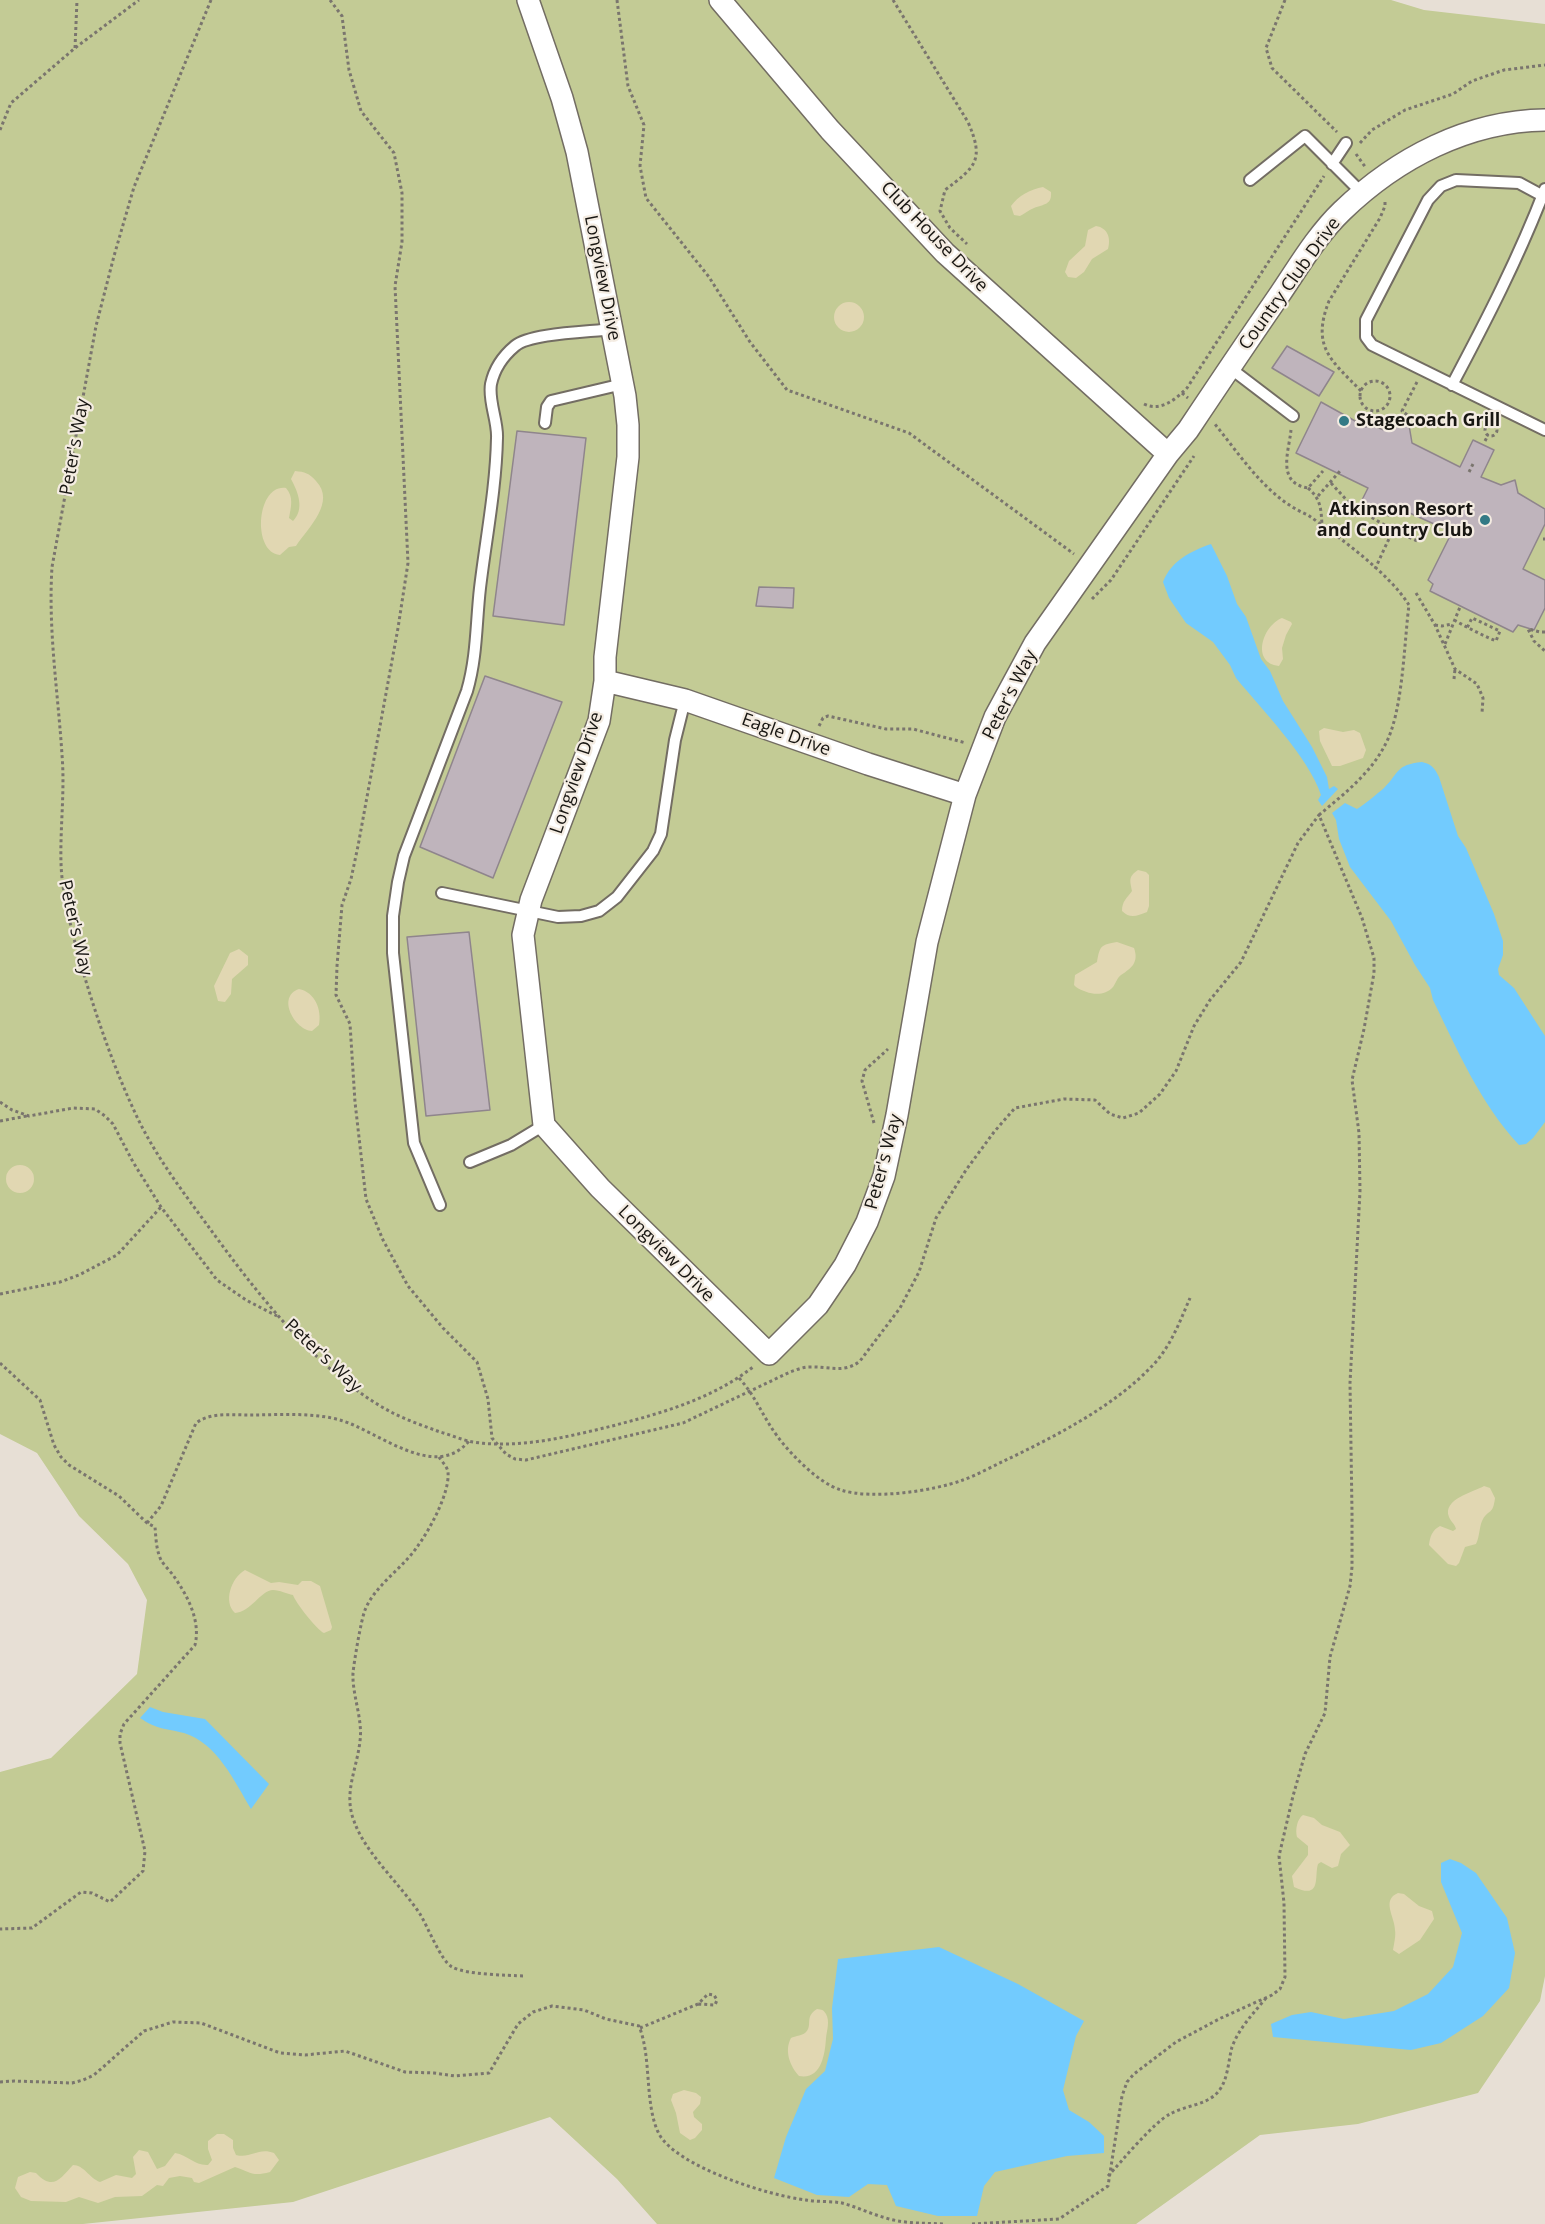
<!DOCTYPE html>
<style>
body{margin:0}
canvas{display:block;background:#e7dfd5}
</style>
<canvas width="1545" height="2224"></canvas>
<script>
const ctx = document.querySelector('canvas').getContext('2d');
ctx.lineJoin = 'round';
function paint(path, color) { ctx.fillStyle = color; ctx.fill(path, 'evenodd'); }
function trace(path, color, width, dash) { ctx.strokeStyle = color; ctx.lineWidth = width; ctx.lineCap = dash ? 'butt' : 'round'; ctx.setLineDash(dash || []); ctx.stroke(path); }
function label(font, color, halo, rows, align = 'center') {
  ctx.font = font + ' "Open Sans",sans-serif'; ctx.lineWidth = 4.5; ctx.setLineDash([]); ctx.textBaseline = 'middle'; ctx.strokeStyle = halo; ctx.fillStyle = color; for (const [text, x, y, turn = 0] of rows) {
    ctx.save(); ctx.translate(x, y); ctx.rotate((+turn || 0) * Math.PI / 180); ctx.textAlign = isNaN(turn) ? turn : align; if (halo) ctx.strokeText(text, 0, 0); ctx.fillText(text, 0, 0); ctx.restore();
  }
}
const green = new Path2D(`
 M0 0H1391L1424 10 1545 24V1976L1540 2001 1478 2093 1358 2124 1260 2135 1136 2224H657L617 2179 550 2117 293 2202 83 2224H0V1772L51 1758 137 1674 147 1600 128 1564 79 1516 37 1453 0 1434Z`);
const sand = new Path2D(`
 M1043 187 1051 192C1052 205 1044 204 1034 208 1029 210 1024 214 1020 216L1014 215 1011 206C1018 196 1031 189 1043 187Z
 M1096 226C1108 228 1111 238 1108 249L1092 259 1084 272 1076 278 1068 277 1065 272 1069 261 1085 246 1088 230Z
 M834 317a15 15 0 1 1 30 0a15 15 0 1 1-30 0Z
 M295 471C305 472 309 473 316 481 336 502 309 527 296 546L289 547 280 555C252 553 256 484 286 488 294 497 291 507 289 518L293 521C305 509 298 492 291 479Z
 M1282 618 1291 622 1292 624 1286 635 1282 648 1283 659 1279 666C1251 663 1262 626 1282 618Z
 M1324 728 1343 732 1354 730 1360 733 1366 750 1363 758 1340 766H1332L1320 741 1319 731Z
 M1138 870 1146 872 1149 875V906L1147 912C1137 916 1130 919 1122 911 1122 901 1127 898 1132 891 1130 880 1128 877 1138 870Z
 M1117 942 1134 948C1139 962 1132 968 1121 975 1117 978 1116 983 1113 987 1103 998 1087 994 1076 987L1074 985 1075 975 1097 962C1100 945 1101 945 1117 942Z
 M239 949 248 956V965L232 979 231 994 225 1002 218 1001 214 986 230 953Z
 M299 989C315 992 322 1010 319 1025L312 1031C295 1030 276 997 299 989Z
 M6 1179a14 14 0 1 1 28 0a14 14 0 1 1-28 0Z
 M1484 1486 1490 1488 1495 1498C1493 1515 1489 1509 1483 1519 1479 1526 1480 1536 1476 1544L1465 1547 1459 1563 1456 1566 1448 1564 1429 1545C1430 1537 1432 1530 1440 1526L1453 1531 1456 1529C1455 1524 1451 1522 1449 1517 1442 1499 1474 1492 1484 1486Z
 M245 1570 271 1583 279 1582 298 1585 302 1581H311L320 1586 332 1627 331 1630 324 1633C317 1630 295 1602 293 1595 287 1594 280 1590 273 1590 261 1590 251 1612 235 1613 223 1602 231 1578 245 1570Z
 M1303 1815 1314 1818 1322 1825 1340 1832 1350 1845 1341 1854 1338 1866 1332 1868 1321 1862 1318 1864C1314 1877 1322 1900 1294 1887L1292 1876 1308 1855V1846L1297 1837C1295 1830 1297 1819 1303 1815Z
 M1398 1893 1404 1894 1419 1906 1432 1911 1434 1919 1420 1940 1399 1954 1393 1950C1394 1944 1396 1936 1395 1930 1395 1917 1381 1900 1398 1893Z
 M817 2009C822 2010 823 2009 826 2014 830 2021 827 2030 826 2038 825 2055 821 2080 799 2076 790 2066 784 2051 791 2038 795 2036 804 2035 806 2032 813 2025 804 2017 817 2009Z
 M684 2090 696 2093 701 2097 700 2104 693 2112 694 2117 702 2124V2130L695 2138 690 2140 680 2133 676 2113 671 2100 673 2094Z
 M217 2134H224L233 2140V2148L236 2155C251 2159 258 2147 274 2153L279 2160 270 2172C252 2177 250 2172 235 2167L199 2183 194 2182 192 2178 180 2176 169 2178 163 2186 157 2185 142 2196 115 2197 98 2203 79 2197 66 2202 31 2201 21 2197 15 2188 18 2177 30 2172 36 2173C53 2191 60 2179 73 2165 84 2165 89 2178 100 2182L116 2175 132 2178 136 2174 133 2157 139 2150 148 2152 157 2169 165 2166 175 2153C188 2155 195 2166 208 2165L212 2160 208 2149V2141Z`);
const water = new Path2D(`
 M1211 544 1227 576 1237 604 1246 617 1261 659 1270 671 1283 701 1312 747 1327 777 1329 789 1334 786 1338 789 1322 806 1318 800 1321 795C1308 756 1262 710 1236 678L1230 665 1213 642 1186 623 1169 598 1163 582C1171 561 1191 551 1211 544Z
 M1422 762C1432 764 1435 769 1439 777L1458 836 1466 848 1494 914 1503 941V955L1498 969 1499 975 1514 988 1545 1036V1122L1533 1138 1526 1144 1519 1145C1480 1103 1458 1051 1433 1000L1430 988 1415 965 1391 921 1350 867 1339 839 1336 820 1332 813 1345 803 1357 809C1365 804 1377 794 1384 788 1400 772 1395 765 1422 762Z
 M150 1707 163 1712 205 1719 269 1784 251 1809C235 1782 217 1743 184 1733 165 1728 158 1730 140 1718Z
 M1450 1859 1461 1863 1476 1873 1507 1918 1515 1953 1509 1988 1483 2016 1441 2043 1411 2050 1273 2037 1271 2024 1292 2015 1311 2012 1344 2019 1394 2011 1428 1994 1453 1967 1462 1933 1441 1882V1863Z
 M939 1947 1018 1984 1084 2021 1076 2036 1063 2090 1069 2110 1089 2122 1104 2136V2153L1067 2156 995 2172 984 2186 977 2216H938L896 2206 887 2185 868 2184 849 2197 817 2195 774 2178 786 2137 806 2089 825 2071 833 2039 832 2008 838 1959Z`);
const building = new Path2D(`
 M1287 346 1334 372 1319 396 1272 368Z
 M1321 402 1366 427 1368 424 1384 430 1408 419 1412 443 1460 467 1473 440 1494 450 1481 477 1501 485 1515 480 1518 493 1545 509V524L1523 569 1545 580V608L1534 630 1518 625 1513 632 1430 591 1433 584 1428 580 1452 532 1394 506 1389 516 1361 502 1368 488 1296 453Z
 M517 431 586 438 564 625 493 616Z
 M759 587 794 588 793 608 756 606Z
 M485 676 562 702 493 878 420 847Z
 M469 932 490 1110 426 1116 407 937Z`);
const path = new Path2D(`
 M211 0 134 187 114 256 96 326 52 567C48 631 58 692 62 755 65 791 60 827 61 863 62 897 73 935 82 968 97 1019 115 1071 138 1119 157 1158 183 1192 208 1226 255 1291 319 1374 391 1412 406 1420 424 1426 440 1432 451 1435 462 1440 473 1442 519 1449 567 1437 612 1426 662 1413 712 1399 753 1367
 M330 0 342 16 349 70 361 111 394 153 402 193V242L395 286 408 563 398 628 358 846 351 879 342 905 337 966 336 995 350 1024 355 1102 366 1199 383 1240 408 1286 443 1328 477 1362 488 1399 492 1438 506 1454 515 1459 526 1460 683 1423 790 1372C796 1370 803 1367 809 1367 828 1366 844 1374 860 1361L900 1308 919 1272 936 1218 966 1170 994 1132 1015 1108 1064 1099 1095 1100 1110 1114 1123 1118 1139 1113 1160 1094 1176 1071 1194 1026 1210 1000 1241 962 1298 843 1319 815
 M617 0 628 86 644 125 640 166 646 198 709 277 750 342 787 390 909 433 1074 554
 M893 0 968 122C985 161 975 167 945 190L940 211 950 228 967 244
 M1285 0 1266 48 1272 68 1337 132
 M75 48 77 0
 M0 130 11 103 75 48 139 0
 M1360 143 1372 130 1405 110 1453 94 1472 81 1504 70 1545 65
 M1356 154 1366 168
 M1360 396a15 15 0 1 1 30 0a15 15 0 1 1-30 0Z
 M1417 382 1402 411 1414 420 1428 416
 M1361 391C1331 360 1311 347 1329 301L1380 218 1385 206V199
 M1182 393 1188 398
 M1144 404C1161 412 1176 399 1187 388L1324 176
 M1485 430a6 6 0 1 1 12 0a6 6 0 1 1-12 0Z
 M1291 430C1289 451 1276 483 1308 488L1323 471
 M1485 441 1488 435
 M1469 472 1473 464
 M1331 483 1352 506 1393 530 1417 541
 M1308 488C1321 499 1321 509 1322 525
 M1318 496 1340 471
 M1543 539H1545
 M1375 569 1393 530
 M1416 593 1435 625 1455 669 1477 684 1483 698 1482 713
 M1092 599 1111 580 1194 456
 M1454 620C1468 628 1482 635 1496 641L1500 631 1472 618 1467 628
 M1435 625 1442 626 1452 624
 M1545 632H1540L1528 629 1534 641 1545 651
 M1445 644 1460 607
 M1454 679 1455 669
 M819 726 823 718 828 716 886 729H913L966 743
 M0 1102 12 1110 29 1116 73 1108 95 1109 105 1116 113 1124 133 1162 161 1207 217 1280 246 1300 277 1316
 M0 1121 27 1116
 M874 1123 862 1081 865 1070 888 1049
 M0 1294 60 1282 79 1275 117 1255 161 1207
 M0 1363 40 1400 54 1445 61 1457 69 1465 119 1496 147 1523 155 1527C156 1538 156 1549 161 1560 164 1565 169 1570 173 1575 187 1595 201 1620 195 1645L124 1724 120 1734V1743L145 1851 143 1871 110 1902 92 1893 81 1892 32 1928 0 1929
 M739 1378C753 1393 760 1410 771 1427 784 1448 817 1483 841 1490 872 1500 933 1491 963 1480 977 1475 991 1467 1004 1461 1054 1437 1115 1406 1153 1365 1171 1346 1180 1321 1190 1298
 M439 1457C442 1462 447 1466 448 1472 450 1493 429 1531 417 1547 402 1569 375 1585 365 1610 361 1620 354 1662 353 1673 352 1695 363 1719 360 1741 357 1769 343 1793 354 1821 365 1853 401 1885 420 1914 428 1927 441 1961 452 1967 467 1975 507 1975 525 1976
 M147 1523 161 1506 196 1423C211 1412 231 1415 249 1415 279 1415 311 1412 340 1420 378 1431 435 1482 469 1441
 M640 2028 698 2004 708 1994 714 1995 717 2000 715 2005 698 2004
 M0 2082 14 2081 72 2083 83 2080 94 2075 144 2031 173 2022 201 2023 280 2053 305 2055 345 2051 405 2072 434 2073 455 2076 489 2073 518 2024 533 2012 552 2006 584 2010 606 2019 639 2026C652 2058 644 2104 659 2134 677 2167 770 2196 806 2200 818 2202 831 2201 842 2203 857 2207 871 2214 886 2218 905 2224 925 2223 945 2224
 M1108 2176C1122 2161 1154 2122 1170 2114 1184 2106 1205 2105 1216 2094 1228 2083 1228 2062 1232 2047 1239 2028 1253 2014 1266 1998
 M972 2224 1059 2219 1108 2186 1122 2096 1127 2082 1134 2074 1176 2042 1221 2018 1272 1995 1280 1989 1285 1977 1284 1903 1279 1856 1293 1796 1305 1754 1325 1713 1330 1657 1350 1586 1352 1567V1512L1350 1383 1360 1191 1359 1133 1352 1080 1364 1029 1374 973V958L1362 918 1319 815C1344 794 1370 774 1385 745 1403 713 1404 643 1409 605 1388 572 1340 538 1308 515 1267 498 1241 456 1214 423`);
const lane = new Path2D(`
 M1332 164 1346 143
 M1250 180 1305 136 1363 194
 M1545 197 1519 183 1456 180 1441 186 1428 200 1366 320V337L1372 345 1545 430
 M1230 368 1293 416
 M1452 385C1486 321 1519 257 1545 189
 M545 423 547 407 551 401 623 384
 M442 893 558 917 581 916 599 911 617 897 653 851 661 834 675 740 685 700
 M470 1162 511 1145 544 1125
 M440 1205 414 1143 393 953V916L398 882 404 856 467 691C477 657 476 623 480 588 486 538 496 488 497 438 498 421 488 401 491 384 494 370 503 356 515 346 530 333 590 332 612 329`);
const street = new Path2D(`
 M528 0 562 98 577 152 625 396 628 425V457L605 657V681L599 721 531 900 523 935 544 1125 600 1188 769 1354 818 1305 845 1265 867 1222 884 1176 897 1115 927 942 965 795 995 717 1035 643 1168 454 1188 430C1218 385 1249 339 1280 294 1299 266 1317 235 1342 211 1397 158 1468 121 1545 120
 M720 0 830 130 945 253 1168 454
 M605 681 685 700 868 764 965 795`);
const markers = [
 [1344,421,6,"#337a85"],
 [1485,520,6,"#337a85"]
];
const streetNames = [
 ["Club House Drive",934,237,46],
 ["Longview Drive",602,278,79],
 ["Country Club Drive",1290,284,-54],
 ["Peter's Way",75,447,-80],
 ["Peter's Way",1010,695,-63],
 ["Eagle Drive",786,735,20],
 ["Longview Drive",577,773,-71],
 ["Peter's Way",75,928,77],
 ["Peter's Way",884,1162,-75],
 ["Longview Drive",666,1254,45],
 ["Peter's Way",323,1356,43]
];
const poiNames = [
 ["Stagecoach Grill",1356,421],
 ["Atkinson Resort",1473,510,"right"],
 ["and Country Club",1473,531,"right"]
];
paint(green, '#c3cb95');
paint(sand, '#e1d7b2');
paint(water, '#72cbfe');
paint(building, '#bfb4bc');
trace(building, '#8f858c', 1.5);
trace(lane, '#736d63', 14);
trace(street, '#736d63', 24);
trace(path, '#7a756e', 3, [3, 3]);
trace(lane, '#fff', 10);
trace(street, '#fff', 21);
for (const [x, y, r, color] of markers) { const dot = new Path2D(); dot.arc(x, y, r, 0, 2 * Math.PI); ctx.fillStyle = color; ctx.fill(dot); trace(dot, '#f4ece2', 2); }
label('18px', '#181612', '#f4ece2', streetNames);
label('bold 18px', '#181612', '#f4ece2', poiNames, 'left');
</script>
